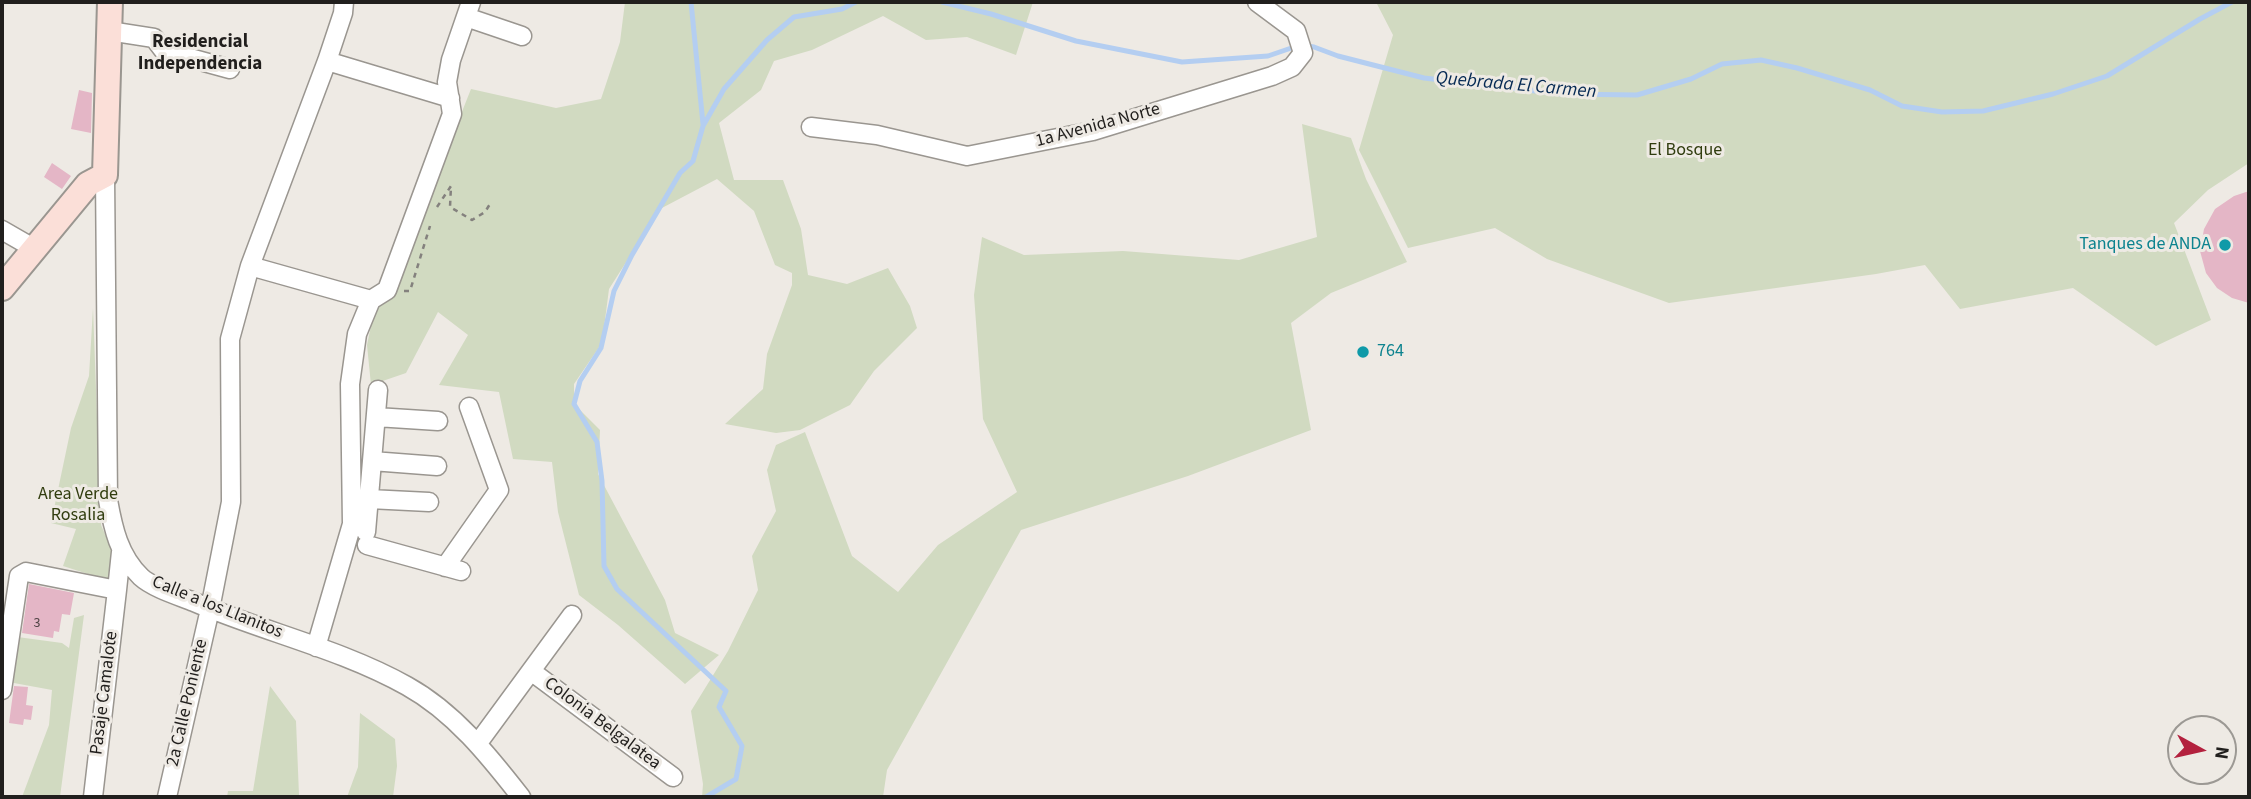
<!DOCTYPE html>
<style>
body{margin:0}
#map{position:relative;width:2251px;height:799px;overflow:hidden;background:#eeeae4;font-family:"Source Sans 3",sans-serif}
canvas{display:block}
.frame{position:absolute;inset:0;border:4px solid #211f1d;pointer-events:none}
.north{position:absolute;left:2167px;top:715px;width:70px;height:70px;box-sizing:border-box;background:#eeeae4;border:2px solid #9c9994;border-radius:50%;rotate:98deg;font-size:19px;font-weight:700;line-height:28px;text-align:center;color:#211f1d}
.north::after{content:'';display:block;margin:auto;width:24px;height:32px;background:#b3213e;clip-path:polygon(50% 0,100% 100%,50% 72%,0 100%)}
</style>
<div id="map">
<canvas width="2251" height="799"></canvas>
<div class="frame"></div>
<div class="north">N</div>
</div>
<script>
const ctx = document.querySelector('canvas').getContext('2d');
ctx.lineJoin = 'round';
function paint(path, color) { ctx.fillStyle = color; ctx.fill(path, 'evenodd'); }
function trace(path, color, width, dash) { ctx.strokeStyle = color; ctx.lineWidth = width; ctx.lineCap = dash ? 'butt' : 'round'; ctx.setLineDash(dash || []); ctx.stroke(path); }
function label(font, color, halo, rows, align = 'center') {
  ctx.font = font + ' "Source Sans 3",sans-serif'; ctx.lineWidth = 6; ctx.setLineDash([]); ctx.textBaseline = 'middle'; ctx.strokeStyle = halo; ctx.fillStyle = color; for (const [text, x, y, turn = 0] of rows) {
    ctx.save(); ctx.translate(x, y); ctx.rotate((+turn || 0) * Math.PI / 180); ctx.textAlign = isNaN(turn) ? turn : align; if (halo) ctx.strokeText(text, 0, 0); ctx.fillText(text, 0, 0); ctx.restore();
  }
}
const green = new Path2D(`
 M625 2H1033L1016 55 967 37 926 40 883 16 812 50 774 61 761 90 719 123 734 180H783L801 229 808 275 847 284 888 268 910 306 917 328 874 371 850 405 800 430 776 433 725 424 763 389 767 354 792 285V273L775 265 754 211 717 179 660 209 609 289 602 343 574 384V404L600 430 598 474 665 600 675 633 719 655 685 684 618 625 579 595 558 512 552 462 513 459 499 392 439 385 468 335 438 312 406 373 371 385 367 345 376 302 428 197 471 89 556 108 601 99 620 42Z
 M1376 2H2249V163L2208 190 2174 223 2211 320 2156 346 2073 288 1960 309 1925 265 1876 274 1669 303 1547 259 1495 228 1408 248 1359 150 1393 35Z
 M1302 124 1351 138 1366 179 1407 262 1331 293 1291 323 1311 430 1188 476 1021 530 887 770 883 797H702L703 784 691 711 728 651 758 590 752 556 776 511 767 470 776 445 805 432 852 556 898 592 938 545 1017 492 983 419 974 295 982 237 1024 255 1123 251 1239 260 1317 237Z
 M93 308 101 525 116 559 110 581 63 566 76 529 51 523 71 428 89 376Z
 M84 615 60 797H22L49 725 52 690 3 681 10 636 62 643 69 648 74 618Z
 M270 686 296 721 299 795 307 797H227L228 791H253Z
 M360 713 395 739 397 766 393 797H347L358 767Z`);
const stream = new Path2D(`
 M691 2 703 124
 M942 2 991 14 1076 41 1182 62 1268 56 1300 45 1314 47 1338 56 1424 78 1561 94 1637 95 1691 79 1722 64 1761 60 1797 68 1870 90 1902 106 1942 112 1983 111 2053 94 2107 76 2200 19 2232 2
 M706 797 736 779 742 746 719 707 726 691 617 589 604 566 602 481 597 442 574 404 580 381 601 348 614 291 632 255 680 173 693 161 703 126 724 89 767 40 794 17 842 9 856 2`);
const building = new Path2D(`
 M79 90 92 93 91 133 71 129Z
 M52 163 71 176 62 189 44 177Z
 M2249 191V303L2232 298 2217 288 2206 273 2200 251 2204 229 2215 209 2234 196Z
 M29 584 74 593 70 615 62 614 59 632 54 631 53 638 22 633Z
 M14 686 28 687 26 705 33 706 31 720 24 719 23 725 9 723Z`);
const path = new Path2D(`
 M437 207 451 186 450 207 472 220 485 212 490 204
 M404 291H410L430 226`);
const street = new Path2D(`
 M466 17 522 36
 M109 31 154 38 164 51 230 69
 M327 61 450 98
 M811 127 877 135 967 156 1093 131 1272 76 1292 67 1303 53 1296 31 1257 2
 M105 175 108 500C113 528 119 556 141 577 153 588 179 596 194 602 264 632 341 649 407 686 454 712 489 756 521 797
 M2 230 35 249
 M250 266 371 300
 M376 417 438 421
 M372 461 437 466
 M369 499 429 502
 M366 532 378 390
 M367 545 461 571
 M445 567 499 490 469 407
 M316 647 352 524 350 384 357 334 371 300 387 290 452 114 447 82 451 60 471 2
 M531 671 673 777
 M2 690 19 576 26 572 117 590 121 552
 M478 743 572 615
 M93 797 117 590
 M167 797 210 609 231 502 230 339 250 266 327 61 343 13 344 2`);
const secondary = new Path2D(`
 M2 288 88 184 105 175 110 2`);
const markers = [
 [2225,245,7,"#0f9aa8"],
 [1363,352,7,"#0f9aa8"]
];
const numberNames = [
 ["3",37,624]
];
const streetNames = [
 ["1a Avenida Norte",1098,126,-15],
 ["Calle a los Llanitos",217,608,22],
 ["Pasaje Camalote",105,693,-83],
 ["2a Calle Poniente",188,703,-77],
 ["Colonia Belgalatea",602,724,37]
];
const parkNames = [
 ["El Bosque",1685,151],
 ["Area Verde",78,495],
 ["Rosalia",78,516]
];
const cultureNames = [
 ["Tanques de ANDA",2211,245],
 ["764",1377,352,"left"]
];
const neighbourhoodNames = [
 ["Residencial",200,43],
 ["Independencia",200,65]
];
const waterNames = [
 ["Quebrada El Carmen",1516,86,5]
];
paint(green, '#d1dac1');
trace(stream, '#b4cef1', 5);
paint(building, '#e4b6c6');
trace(street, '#9a9690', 21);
trace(secondary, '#9a9690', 28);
trace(path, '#84817e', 2.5, [5, 5]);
trace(street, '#fff', 18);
trace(secondary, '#fbdfd8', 24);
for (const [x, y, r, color] of markers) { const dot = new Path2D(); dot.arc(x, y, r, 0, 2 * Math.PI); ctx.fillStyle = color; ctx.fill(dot); trace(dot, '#eeeae4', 2.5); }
label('14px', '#524547', null, numberNames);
label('18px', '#211f1d', '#eeeae4', streetNames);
label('18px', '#313d0f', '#eeeae4', parkNames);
label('18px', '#0d838f', '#eeeae4', cultureNames, 'right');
label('bold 19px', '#211f1d', '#eeeae4', neighbourhoodNames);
label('italic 19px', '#052953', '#eeeae4', waterNames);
</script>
